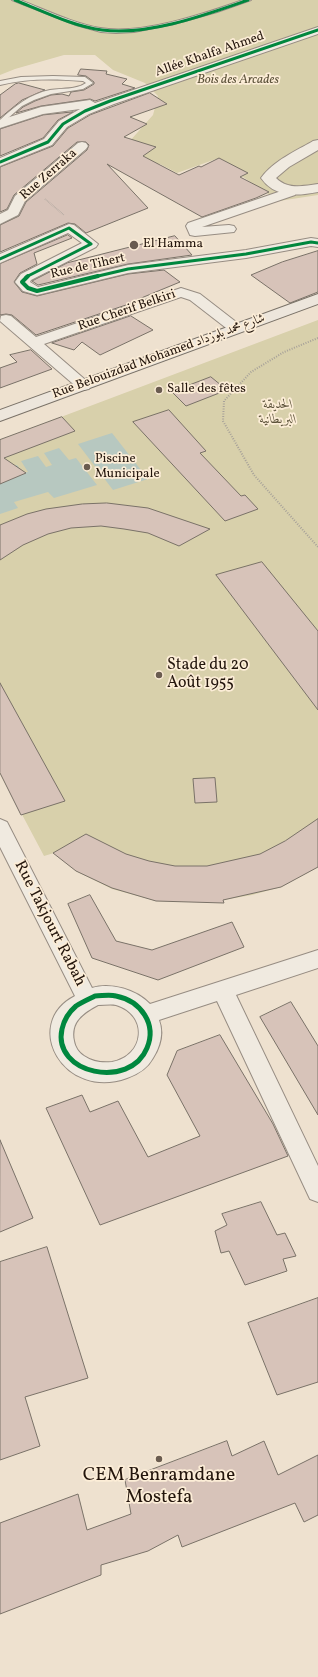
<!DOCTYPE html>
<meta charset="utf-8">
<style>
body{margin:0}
canvas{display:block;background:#eee1cf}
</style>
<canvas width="318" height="1677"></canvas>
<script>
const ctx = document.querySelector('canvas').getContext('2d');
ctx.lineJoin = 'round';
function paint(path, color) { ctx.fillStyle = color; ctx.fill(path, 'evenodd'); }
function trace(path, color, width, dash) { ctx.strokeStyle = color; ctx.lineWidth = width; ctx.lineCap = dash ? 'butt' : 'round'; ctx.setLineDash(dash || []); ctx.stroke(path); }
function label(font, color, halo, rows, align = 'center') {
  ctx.font = font + ' Vollkorn,Amiri,serif'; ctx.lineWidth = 3.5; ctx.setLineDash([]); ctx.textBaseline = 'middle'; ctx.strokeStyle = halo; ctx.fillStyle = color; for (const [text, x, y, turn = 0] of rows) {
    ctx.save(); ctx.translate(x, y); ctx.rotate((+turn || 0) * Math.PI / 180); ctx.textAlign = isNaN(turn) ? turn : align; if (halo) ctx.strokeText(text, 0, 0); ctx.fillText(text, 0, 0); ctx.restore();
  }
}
const green = new Path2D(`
 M0 0H318V195L279 201 216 159 177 173 160 164H142L121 151 153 115 158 96 145 83 113 70 95 55H64L15 69 0 75Z
 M318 320V867L281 887 252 895 223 900 195 902 156 901 112 889 76 871 54 853 44 856 0 773V440Z`);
const water = new Path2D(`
 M112 433 148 479 113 490 78 444Z
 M59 448 69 460 76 458 97 485 54 498 48 492 14 502 18 508 0 514V470L17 465 23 473 28 472 21 461 38 456 46 467 52 465 44 453Z`);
const building = new Path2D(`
 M81 69 107 71 106 74 127 79 122 84 135 88 95 101 90 99 41 106 16 113 23 107 35 101 51 95 62 94 69 96 71 92 84 90 94 84V82L86 76 78 75Z
 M19 83 45 90 22 100 0 118V95L15 84Z
 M150 93 167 104 130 117 147 124 124 137 156 147 143 156 179 175 199 166 201 167 219 158 248 173 240 177 269 192 256 198 202 217 107 164 148 208 86 233 75 224 68 223 0 252V225L19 216 26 202 87 150 89 145 86 142H77L14 195 7 209 0 212V167L53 146 68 128 90 115Z
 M73 112 58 120 43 138 0 156V129L43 115Z
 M68 235 72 238 34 253 37 264 20 273 14 282 22 292 37 296 128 274 164 270 180 282 134 301 135 302 36 335 12 315 6 314 0 315V264Z
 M175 236 192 255 128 264 38 285 32 281 67 263Z
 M318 251V292L290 303 251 275 282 262Z
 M131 316 153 330 100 355 82 342 74 350 52 343Z
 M31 350 52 369 0 388V368L17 362 10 355Z
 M211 377 227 390 186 406 172 392Z
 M169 410 206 451 200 453 241 496 245 495 258 509 225 521 133 422Z
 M62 417 75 431 4 458 26 473 0 484V440Z
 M107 503 148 508 210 529 179 546 148 533 124 529 101 526 71 528 48 534 23 545 0 560V525L27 514 46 509 82 504Z
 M262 562 318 631V710L216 575Z
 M0 683 65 801 21 815 0 773Z
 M215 778 217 802 195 803 193 779Z
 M318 819V867L281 887 223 900 224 903 156 901 112 888 76 871 53 853 86 834 126 854 149 861 175 866H207L260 854 285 841Z
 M90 895 116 941 152 950 232 922 244 947 158 980 92 958 68 904Z
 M291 1002 318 1046V1115L260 1017Z
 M220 1035 273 1124 288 1156 100 1225 46 1108 82 1095 90 1112 118 1101 148 1157 200 1136 167 1075 177 1051Z
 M0 1140 33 1218 0 1232Z
 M261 1202 277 1235 285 1233 296 1256 283 1259 287 1271 245 1285 229 1251 221 1253 215 1231 227 1225 222 1214Z
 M47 1247 88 1378 25 1397 40 1446 0 1460V1262Z
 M318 1298V1382L277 1395 248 1323Z
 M227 1441 232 1456 264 1441 278 1475 318 1455V1515L304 1522 295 1503 182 1547 178 1535 148 1551 101 1565V1575L0 1614V1523L78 1494 87 1530 131 1514 125 1480Z`);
const pathFar1 = new Path2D(`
 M45 199 64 215`);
const path = new Path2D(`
 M318 338 284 352 251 372 224 401 223 421 254 475 318 547`);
const service = new Path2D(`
 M12 0H20C46 10 72 23 100 28 142 35 203 14 243 0H251L217 12 174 24 134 32 116 33 101 32 76 25Z
 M53 76 85 77 93 83 83 89 51 94 34 100 22 106 0 125V120C15 106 30 94 50 90 62 88 76 90 86 83L83 81C55 79 28 78 0 85V81L21 77Z`);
const minor = new Path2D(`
 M318 27V34L114 104 89 114 67 127 52 145 0 166V158L44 139 59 121 80 109 43 114 0 128V120L41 107 90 100 95 103Z
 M82 142 86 143 88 146 86 149 25 201 18 215 0 224V214L8 210 15 196 78 143Z
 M290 188 295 189 296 192 295 195 202 227 229 225 234 226 236 229 234 232 195 236 190 235 186 226 188 223Z
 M69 224 74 225 98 244 96 247 31 280 30 282 38 287 128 265 246 250 311 238 318 239V247L311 246 246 258 128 273 37 295 23 291 15 282 21 274 82 243 68 233 0 263V254Z
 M181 288 200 294 240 325 242 328 240 331 235 332 230 331 190 300 181 297 44 344 89 383 91 386 89 389 84 390 79 389 0 321 1 316 6 315 11 316 36 337Z
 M0 819 7 822 92 988C111 982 137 990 150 1004L318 950V968L236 995 318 1166V1202L310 1199 217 1001 159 1020C164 1033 160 1047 153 1058 147 1069 138 1074 127 1078 64 1101 21 1024 75 996L0 847ZM98 1005C104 1005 111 1004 116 1005 149 1015 145 1056 112 1062 101 1063 93 1062 84 1056 79 1053 75 1047 74 1041 70 1022 83 1013 98 1005Z`);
const tertiary = new Path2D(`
 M318 140V150L289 167 276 178C288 190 303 186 318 184V192C297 196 275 198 261 178 273 161 296 151 313 141Z`);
const primary = new Path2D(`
 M318 294V304L0 421V410Z`);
const cyclewayFar2 = new Path2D(`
 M15 0C43 11 72 26 102 30 148 36 205 15 248 0
 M0 162 48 142 63 124 85 111 110 101 318 30
 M0 259 69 228 91 244 26 277
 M94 277 128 269 246 254 311 242 318 243`);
const cyclewayFar1 = new Path2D(`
 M28 276 22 282 28 288 37 291 98 276`);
const cycleway = new Path2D(`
 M95 996C102 996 109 994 116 996 141 1001 157 1024 147 1048 130 1090 52 1074 62 1029 64 1020 69 1012 76 1006 82 1002 89 999 95 996Z`);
const markers = [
 [134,245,5,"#6a5c50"],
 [159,390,4,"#6a5c50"],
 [87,467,4,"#6a5c50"],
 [159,675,4,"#6a5c50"],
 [159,1459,4,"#6a5c50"]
];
const farStreetnames = [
 ["Allée Khalfa Ahmed",210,55,-19],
 ["Rue Zerraka",49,175,-41],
 ["Rue de Tihert",88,267,-13],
 ["Rue Cherif Belkiri",127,311,-19],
 ["Rue Belouizdad Mohamed شارع محمد بلوزداد",159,357,-20]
];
const farParknames = [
 ["Bois des Arcades",238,81],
 ["الحديقة",278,406],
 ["البريطانية",278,421]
];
const farPoinames = [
 ["El Hamma",143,245],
 ["Salle des fêtes",167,390],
 ["Piscine",95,460],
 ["Municipale",95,475]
];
const poiNames = [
 ["Stade du 20",167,666],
 ["Août 1955",167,684]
];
const streetNames = [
 ["Rue Takjourt Rabah",49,924,63]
];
const nearPoinames = [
 ["CEM Benramdane",159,1477],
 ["Mostefa",159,1499]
];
paint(green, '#d8d0ab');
paint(water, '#b7c8c0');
paint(building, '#d7c3b9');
trace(building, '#7a7268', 1);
trace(service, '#978d83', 2);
trace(minor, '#978d83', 2);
trace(tertiary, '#978d83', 2);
trace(primary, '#7a7268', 2);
trace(pathFar1, '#a7a199', 1.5, [0.5, 1]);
trace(path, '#a7a199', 2, [1, 1.5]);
paint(service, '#f0eae0');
paint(minor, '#f0eae0');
paint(tertiary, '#f0eae0');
paint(primary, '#ede6dc');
trace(cyclewayFar2, '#00873e', 3);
trace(cyclewayFar1, '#00873e', 4);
trace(cycleway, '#00873e', 5);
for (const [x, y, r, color] of markers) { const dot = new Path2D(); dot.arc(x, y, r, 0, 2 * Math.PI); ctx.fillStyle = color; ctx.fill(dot); trace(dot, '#fcedd7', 1.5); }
label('13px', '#23150c', '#fcedd7', farStreetnames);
label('italic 13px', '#5c523a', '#fcedd7', farParknames);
label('13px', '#23150c', '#fcedd7', farPoinames, 'left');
label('16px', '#23150c', '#fcedd7', poiNames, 'left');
label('16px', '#23150c', '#fcedd7', streetNames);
label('19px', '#23150c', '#fcedd7', nearPoinames);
</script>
